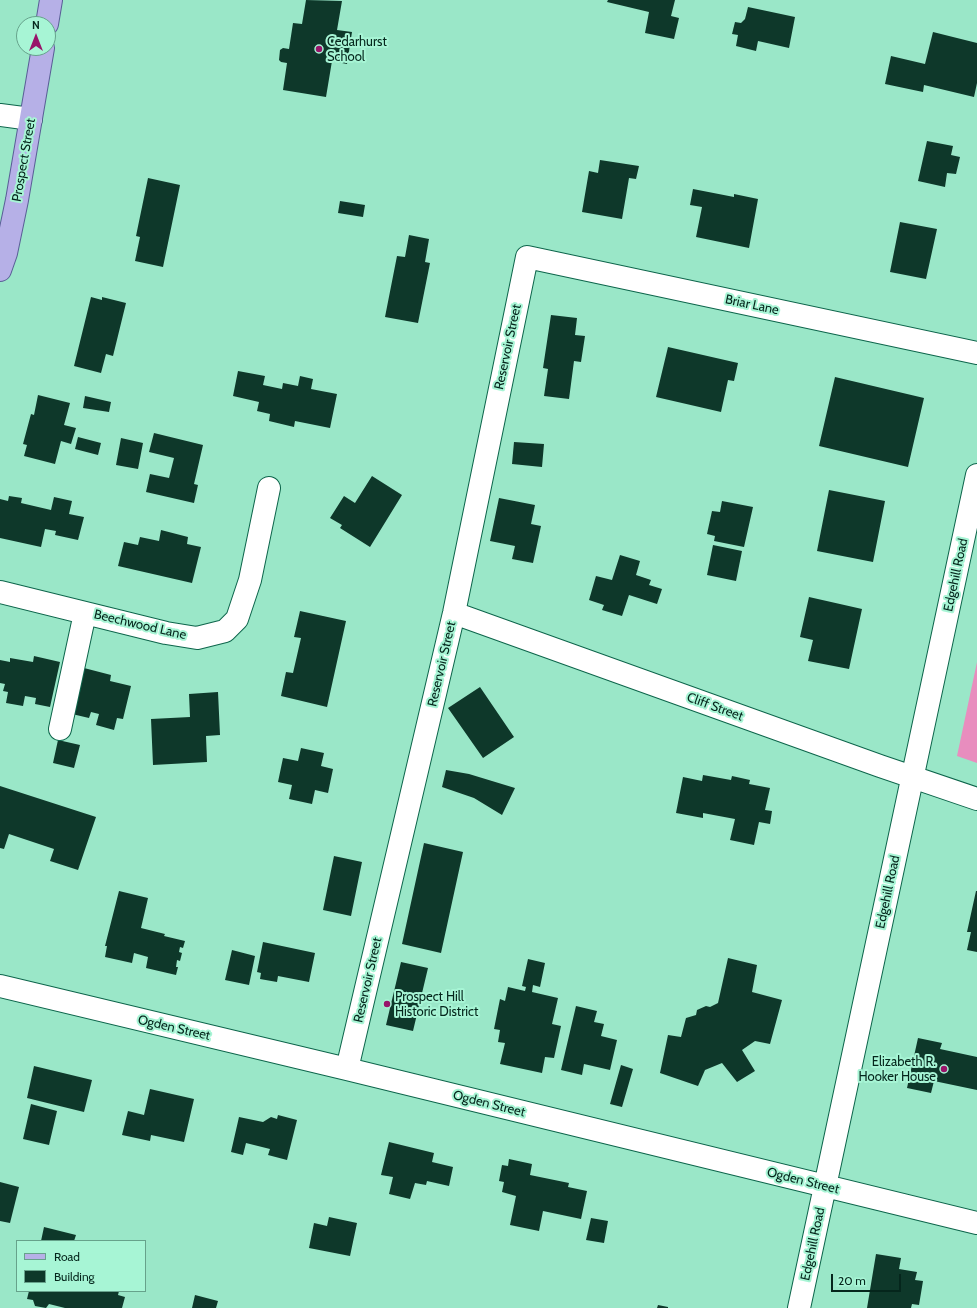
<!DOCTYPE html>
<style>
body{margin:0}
#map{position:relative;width:977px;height:1308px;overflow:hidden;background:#9ae7c8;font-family:Cabin,sans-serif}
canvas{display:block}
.legend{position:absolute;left:16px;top:1240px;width:130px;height:52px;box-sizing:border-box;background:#a7f5d5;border:1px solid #66a28b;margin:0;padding:5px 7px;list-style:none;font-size:12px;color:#05261c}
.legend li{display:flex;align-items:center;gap:8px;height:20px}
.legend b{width:20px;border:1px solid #66a28b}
.north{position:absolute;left:16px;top:16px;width:40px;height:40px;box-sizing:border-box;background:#a7f5d5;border:1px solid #66a28b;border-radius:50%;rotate:0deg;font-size:11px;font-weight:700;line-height:16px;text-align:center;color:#05261c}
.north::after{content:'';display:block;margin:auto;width:14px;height:18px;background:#98146a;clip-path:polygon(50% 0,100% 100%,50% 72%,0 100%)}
.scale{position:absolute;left:831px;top:1274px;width:70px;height:18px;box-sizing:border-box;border:2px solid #05261c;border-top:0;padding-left:5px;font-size:12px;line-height:14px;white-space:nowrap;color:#05261c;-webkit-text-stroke:3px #a7f5d5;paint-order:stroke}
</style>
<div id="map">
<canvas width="977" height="1308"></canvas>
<ul class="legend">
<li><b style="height:5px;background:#b6b0e7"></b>Road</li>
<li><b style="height:11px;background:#0e382a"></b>Building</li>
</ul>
<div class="north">N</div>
<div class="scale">20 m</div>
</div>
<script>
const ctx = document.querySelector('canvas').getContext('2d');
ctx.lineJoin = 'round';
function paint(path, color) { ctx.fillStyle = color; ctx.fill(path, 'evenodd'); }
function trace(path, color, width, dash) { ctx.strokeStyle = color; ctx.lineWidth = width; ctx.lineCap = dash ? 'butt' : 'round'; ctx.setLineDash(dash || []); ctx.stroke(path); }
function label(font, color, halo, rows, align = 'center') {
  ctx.font = font + ' Cabin,sans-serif'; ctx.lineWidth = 4; ctx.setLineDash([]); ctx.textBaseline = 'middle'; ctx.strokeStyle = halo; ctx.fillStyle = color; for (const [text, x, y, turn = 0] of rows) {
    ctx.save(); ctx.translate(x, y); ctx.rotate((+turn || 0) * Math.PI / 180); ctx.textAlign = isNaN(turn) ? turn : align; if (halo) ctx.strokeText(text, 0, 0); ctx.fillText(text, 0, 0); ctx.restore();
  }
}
const green = new Path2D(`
 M977 662V763L957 756Z`);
const building = new Path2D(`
 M306 0 342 1 337 30 352 32 347 64 332 61 326 97 283 90 287 63 281 62 279 60 280 50 283 48 289 49 293 23 302 24Z
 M608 0H675L671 16 679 18 674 39 645 33 649 12 607 2Z
 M748 7 795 17 789 48 758 41 756 51 736 46 738 35 732 34 735 22 741 23 745 19Z
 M933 32 977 43V83L974 97 924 85 923 92 885 84 891 56 925 64Z
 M927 141 953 146 951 155 960 157 956 174 947 173 945 187 918 181Z
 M600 160 639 166 636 179 629 178 622 219 582 212 589 171 598 173Z
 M148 178 180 185 163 267 135 261 140 237 136 236Z
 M693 189 734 197V194L758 199 749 248 696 237 702 207 690 205Z
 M340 201 365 205 363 217 338 213Z
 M900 222 937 229 926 279 890 272Z
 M409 235 429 239 425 262 430 263 418 323 385 317 397 256 405 257Z
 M91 297 102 300V297L126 303 113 356 106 354 101 373 74 366Z
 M551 315 577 318 575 335 585 336 581 362 574 361 569 399 544 396 548 369 543 368Z
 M668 347 738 363 734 381 728 380 721 412 656 397Z
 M238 371 265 376 263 385 282 389 283 383 298 386 300 376 313 379 311 389 337 394 330 428 295 421 294 427 269 421 270 414 257 411 259 402 233 396Z
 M835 377 924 398 908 467 819 446Z
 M38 395 70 403 64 425 76 428 71 444 61 441 55 464 24 456 27 445 23 444 31 414 34 415Z
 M85 396 111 402 109 412 83 408Z
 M154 433 203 445 194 484 198 485 194 503 146 492 150 474 169 478 174 458 149 452Z
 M78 437 101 443 98 455 75 449Z
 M121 438 143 443 138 469 116 465Z
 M514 442 544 444 542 467 512 464Z
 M372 476 402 495 370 547 340 528 342 525 330 518 344 496 355 503Z
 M829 490 885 501 873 562 817 551Z
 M9 496 22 498 21 503 51 510 54 497 72 501 69 514 84 517 78 540 55 535 56 531 45 529 41 547 0 538V499L8 501Z
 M499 498 535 505 531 524 541 526 533 563 512 559 515 546 490 541Z
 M722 501 753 507 744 547 714 541 715 536 707 534 712 511 720 512Z
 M161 530 188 537 187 544 201 547 192 583 118 566 124 542 138 545 140 537 159 541Z
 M713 545 742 551 736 581 707 575Z
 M620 555 640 561 636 575 651 580 649 585 662 589 657 604 629 595 622 616 602 610 604 605 589 600 596 576 612 580Z
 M809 597 862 609 849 669 808 661 813 640 800 637Z
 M300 611 346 621 327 707 281 696 286 672 293 673 301 638 294 637Z
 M34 656 60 662 50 707 35 704 36 698 25 696 23 706 6 703 8 692 3 691 5 684 0 683V660L10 662V658L33 662Z
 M84 668 111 675 110 681 131 686 123 719 117 718 114 730 96 725 99 714 91 712 89 718 72 714Z
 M480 687 514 737 483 758 448 708Z
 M218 692 220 735 206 736 207 762 153 765 151 719 190 717 189 694Z
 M58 740 80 745 74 768 53 763Z
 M301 748 324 753 321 766 333 769 328 793 315 790 312 804 289 799 292 785 278 782 283 758 298 761Z
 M446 770 469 774 515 788 502 815 474 798 442 787Z
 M703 775 731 780 732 776 750 780 749 784 770 788 765 810 772 811 770 824 759 822 754 845 730 840 735 819 703 813V818L676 813 683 777 702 781Z
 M0 786 96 817 78 870 50 861 54 849 9 834 4 849 0 848Z
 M424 843 463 852 441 953 402 944Z
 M334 856 362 862 351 916 323 910Z
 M119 891 148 898 141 928 165 934 164 936 185 941 183 948 180 947 179 952 182 953 180 961 177 960 176 967H178L176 975 146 968 148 957 134 953 132 963 105 957 107 946H105Z
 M976 891H977V952L967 950 971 932H967Z
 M263 942 315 953 309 982 278 976 277 982 260 979 261 973 257 972Z
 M232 950 255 956 249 985 225 980Z
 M728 958 757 965 752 992 782 1000 770 1044 755 1041 742 1050 755 1071 737 1082 722 1063 705 1070 698 1086 660 1073 668 1035 681 1037 686 1018 696 1015 697 1010 706 1006 710 1007 718 1003Z
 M528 959 545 963 540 987 533 985 532 992 558 998 552 1024 561 1026 554 1058 545 1057 542 1073 500 1064 505 1043 498 1042 500 1030 494 1029 500 999 505 1001 508 987 525 991 526 987 522 986Z
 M401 962 428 968 413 1031 386 1025Z
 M576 1006 597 1011 594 1022 604 1024 601 1036 617 1040 610 1070 584 1064 582 1075 561 1070Z
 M918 1038 942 1043 940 1049 977 1057V1090L934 1081 931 1093 907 1088Z
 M621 1065 633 1069 622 1107 610 1104Z
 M34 1066 92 1080 84 1112 27 1098Z
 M150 1089 194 1099 184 1142 151 1135 150 1141 122 1135 128 1111 144 1115Z
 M31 1104 57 1111 49 1145 23 1139Z
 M278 1115 297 1120 287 1160 268 1155 270 1149 246 1143 243 1155 231 1152 239 1117 263 1122 271 1117 277 1119Z
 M389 1142 434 1153 432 1162 453 1167 449 1186 427 1181 426 1185 415 1183 410 1199 389 1194 393 1177 381 1175Z
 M509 1159 532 1164 530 1175 569 1183 568 1187 587 1191 581 1219 543 1211 539 1231 510 1225 516 1196 502 1192 504 1182 499 1181 502 1165 508 1166Z
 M0 1182 19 1187 10 1223 0 1221Z
 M329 1217 357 1223 350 1256 309 1248 314 1223 327 1226Z
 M591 1218 608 1221 604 1243 586 1240Z
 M44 1227 76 1235 74 1241H41Z
 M876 1254 901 1258 899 1269 917 1272 915 1280 923 1281 919 1305 912 1304 911 1308H867Z
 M29 1291H119L118 1295 125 1297 122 1308H65L49 1304 46 1308 35 1306 33 1300 27 1299Z
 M195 1295 218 1301 216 1308H192Z
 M658 1305 668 1307V1308H657Z`);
const minor = new Path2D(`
 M0 115 31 119
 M0 592 166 633 197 638 225 631 237 619 250 580 269 488
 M454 613 880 766 977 799
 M60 729 85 613
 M0 986 347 1069 977 1223
 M347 1069 454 613 527 257 977 353
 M799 1308 977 475`);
const major = new Path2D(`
 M47 24 51 0
 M0 270 6 253 17 200 43 48`);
const markers = [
 [319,49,4,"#98146a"],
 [387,1004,4,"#98146a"],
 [944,1069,4,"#98146a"]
];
const poiNames = [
 ["Cedarhurst",327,42],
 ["School",327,57],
 ["Prospect Hill",395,997],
 ["Historic District",395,1012],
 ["Elizabeth R.",936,1062,"right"],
 ["Hooker House",936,1077,"right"]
];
const streetNames = [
 ["Prospect Street",24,160,-80],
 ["Briar Lane",752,305,12],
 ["Reservoir Street",508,347,-78],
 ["Edgehill Road",956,575,-78],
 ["Beechwood Lane",140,625,13],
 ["Reservoir Street",442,664,-77],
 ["Cliff Street",715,707,20],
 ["Edgehill Road",888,892,-78],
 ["Reservoir Street",368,980,-77],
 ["Ogden Street",174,1028,13],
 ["Ogden Street",489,1104,14],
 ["Ogden Street",803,1181,14],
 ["Edgehill Road",813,1244,-78]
];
paint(green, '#e88dbe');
paint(building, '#0e382a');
trace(minor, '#0d654b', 24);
trace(major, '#595e96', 24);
trace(minor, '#fff', 22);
trace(major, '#b6b0e7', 22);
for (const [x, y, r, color] of markers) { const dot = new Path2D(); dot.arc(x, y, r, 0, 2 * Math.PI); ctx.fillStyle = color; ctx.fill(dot); trace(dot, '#a7f5d5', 1.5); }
label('13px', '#05261c', '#a7f5d5', poiNames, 'left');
label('13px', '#05261c', '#a7f5d5', streetNames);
</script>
